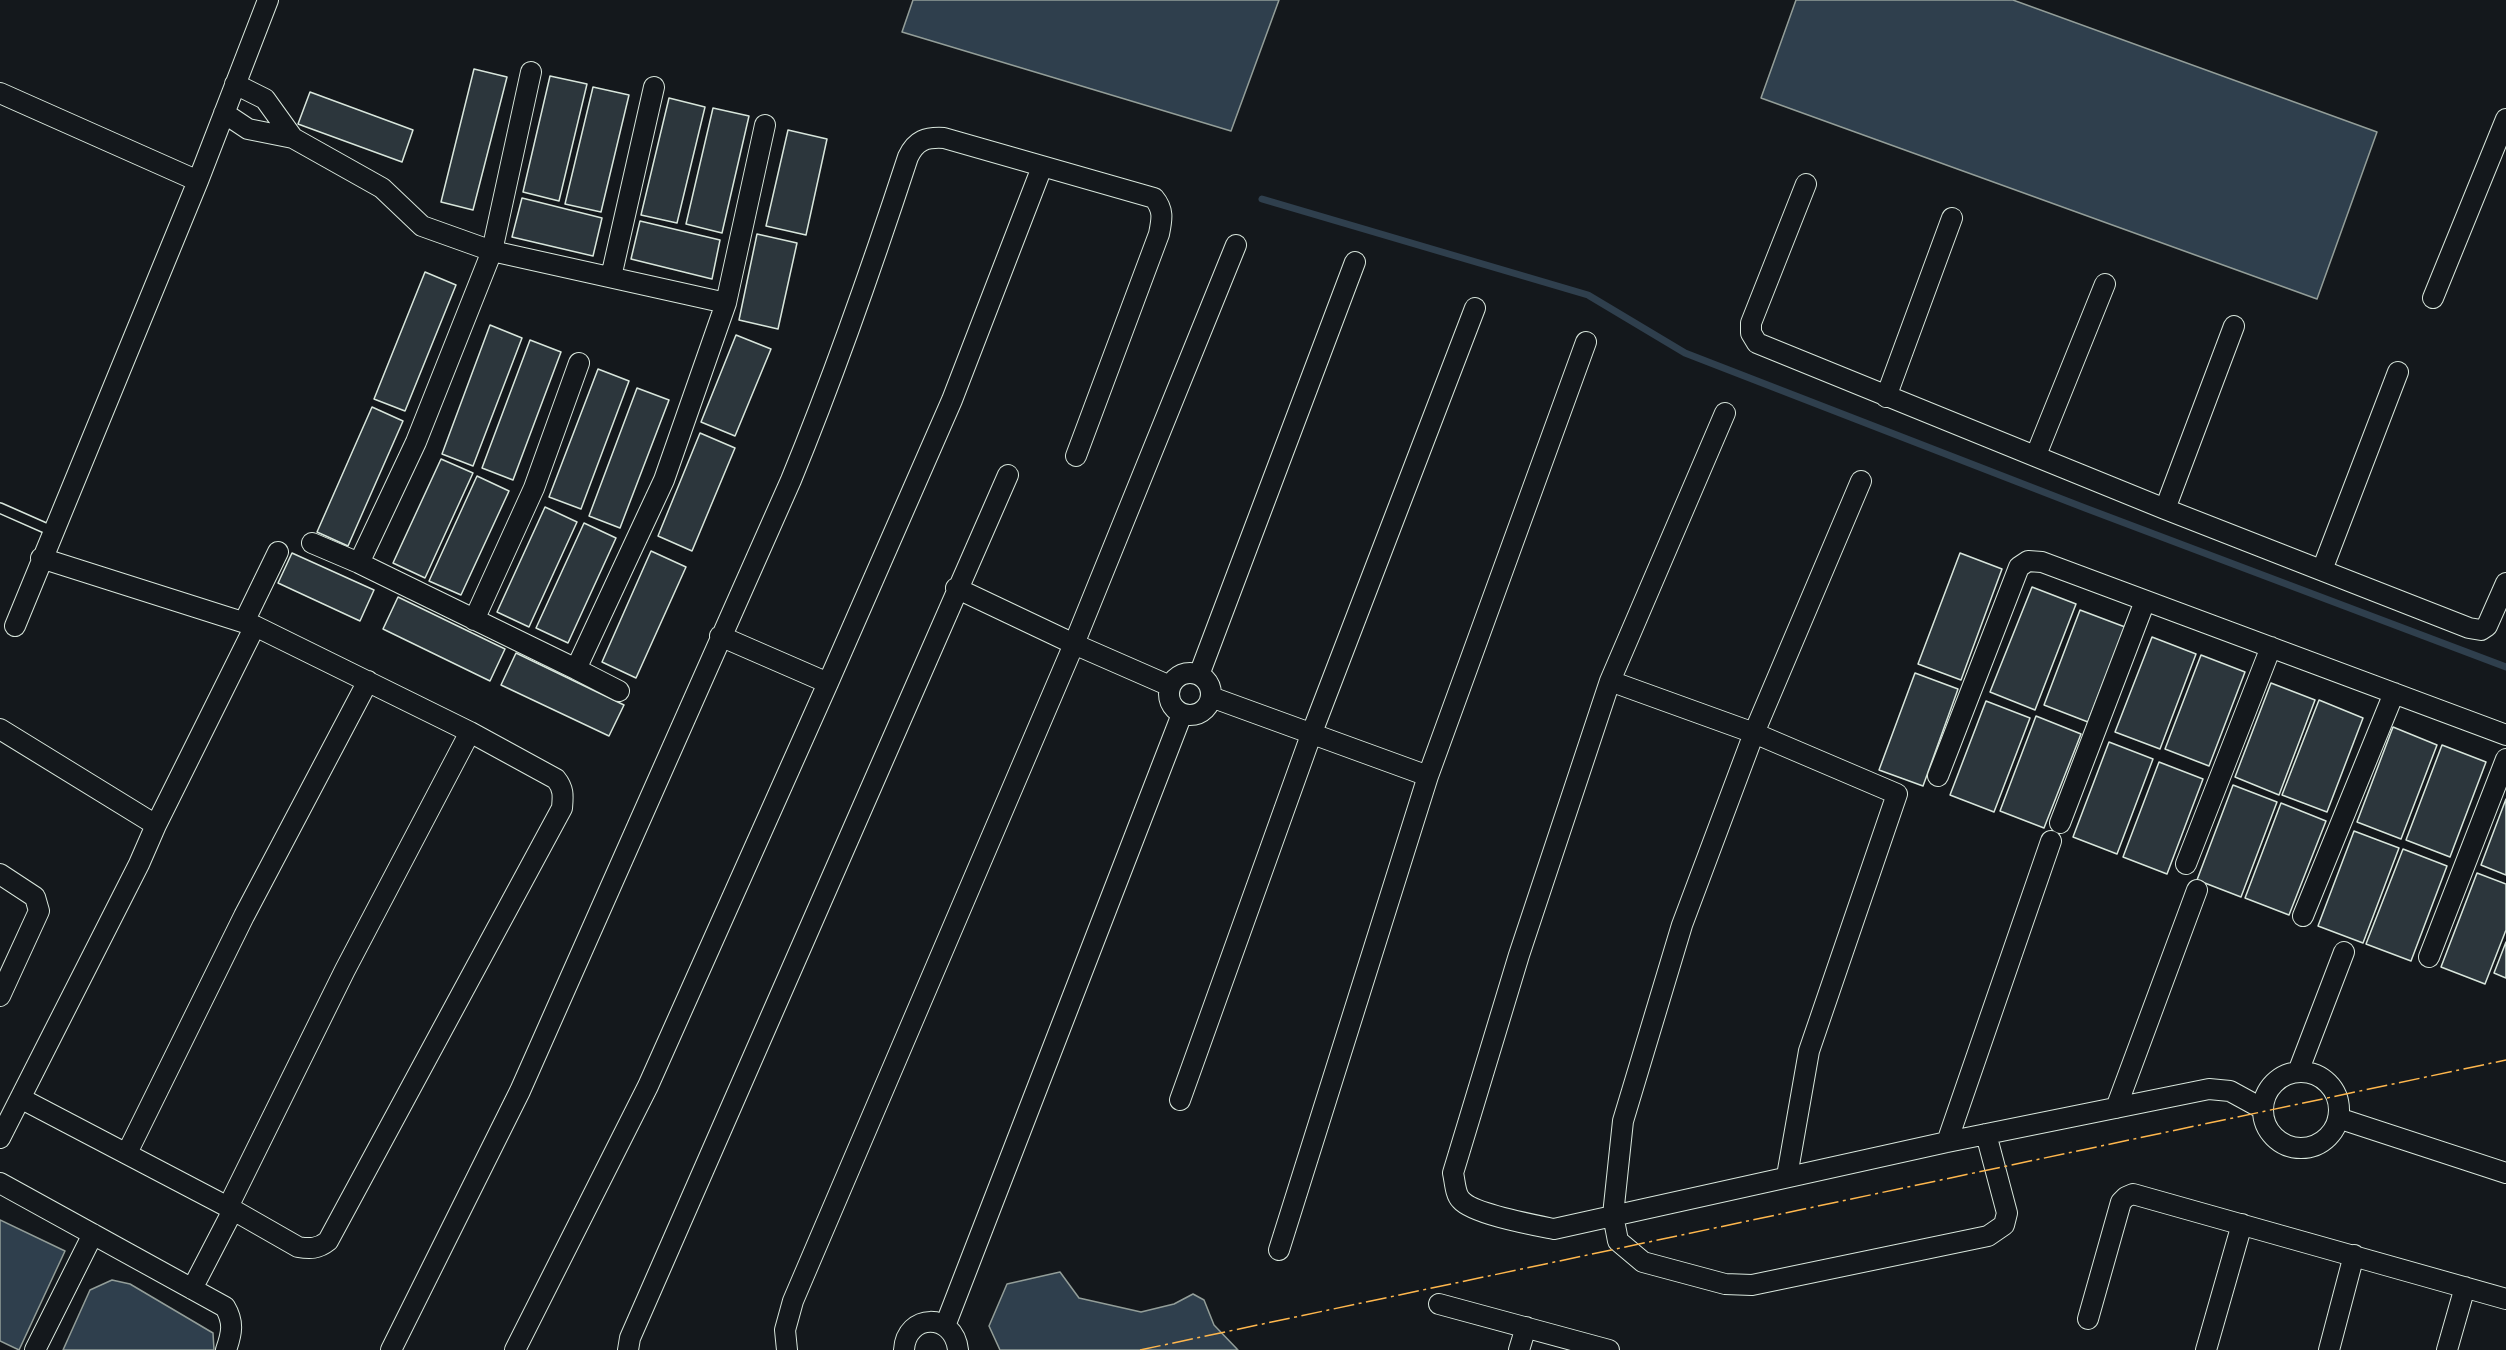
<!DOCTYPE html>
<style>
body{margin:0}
canvas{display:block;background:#14181c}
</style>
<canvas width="2506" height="1350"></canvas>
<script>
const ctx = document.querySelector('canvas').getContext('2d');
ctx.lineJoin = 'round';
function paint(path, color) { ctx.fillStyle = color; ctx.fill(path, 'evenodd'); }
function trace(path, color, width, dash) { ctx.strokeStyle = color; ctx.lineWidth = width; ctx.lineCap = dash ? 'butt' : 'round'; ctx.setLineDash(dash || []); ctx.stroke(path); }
const water = new Path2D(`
 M913 0H1279L1231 131 902 32Z
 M1796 0H2013L2377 132 2317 299 1761 98Z
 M0 1220 65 1251 19 1350 0 1341Z
 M1060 1272 1079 1298 1141 1312 1174 1304 1193 1294 1204 1300 1214 1325 1238 1350H1000L989 1326 1007 1284Z
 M112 1280 130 1284 213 1333 214 1350H63L90 1290Z`);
const stream = new Path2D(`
 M1262 199 1588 295 1685 353 2085 508 2506 667`);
const building = new Path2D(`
 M474 69 507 77 473 210 441 202Z
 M550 76 587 84 559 201 523 192Z
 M593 87 629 95 601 212 565 204Z
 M310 92 413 130 402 162 298 124Z
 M669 98 705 107 677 223 641 215Z
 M713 108 749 116 722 233 686 224Z
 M788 130 827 139 806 235 766 226Z
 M522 198 602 218 593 256 512 237Z
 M640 221 720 240 712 279 631 259Z
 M757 234 797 243 778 329 739 320Z
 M425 272 456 285 405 411 374 399Z
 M490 325 522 338 473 466 442 454Z
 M736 335 771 349 735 436 701 422Z
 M530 340 561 352 513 480 482 468Z
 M598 369 629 381 581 509 549 497Z
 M637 388 669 400 620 528 589 516Z
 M372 407 403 421 348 546 317 532Z
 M700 433 735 448 692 551 658 536Z
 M441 459 473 473 425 578 393 563Z
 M477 476 509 491 461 595 429 581Z
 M545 507 577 522 529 627 497 612Z
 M584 523 616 538 568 643 536 628Z
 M651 551 686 567 636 678 602 662Z
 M292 553 374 590 360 621 278 583Z
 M1960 553 2002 569 1961 680 1918 664Z
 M2032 587 2076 604 2035 710 1990 692Z
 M398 597 505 649 490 681 383 629Z
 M2080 610 2125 627 2088 722 2044 705Z
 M2152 637 2196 654 2160 749 2115 732Z
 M516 653 624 705 609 736 501 685Z
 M2201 655 2245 672 2209 766 2165 749Z
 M1915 673 1958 689 1923 786 1879 770Z
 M2271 683 2315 700 2279 795 2235 777Z
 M2319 700 2363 718 2327 812 2282 795Z
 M1986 701 2030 718 1994 812 1950 795Z
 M2036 716 2081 734 2044 828 2000 811Z
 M2393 727 2437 745 2401 839 2357 822Z
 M2109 742 2153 759 2117 854 2073 837Z
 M2442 745 2486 762 2450 857 2406 840Z
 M2159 762 2203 779 2167 874 2123 857Z
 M2233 785 2277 802 2241 897 2197 880Z
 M2506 799V875L2481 865Z
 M2281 803 2326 821 2289 915 2245 898Z
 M2354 831 2399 848 2363 943 2318 926Z
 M2403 849 2447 866 2411 961 2366 944Z
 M2477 873 2506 884V930L2485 984 2441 967Z
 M2506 942V978L2494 973Z`);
const lane = new Path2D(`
 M0 508 52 531`);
const street = new Path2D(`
 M0 93 198 181
 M224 113 248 129 293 138 265 99 235 84
 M293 138 382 188 422 226 492 251 726 303 664 480 576 669 359 563 416 442 492 251 531 72
 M1806 184 1751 323V333L1757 343 2165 509 2469 628 2481 630 2487 626 2506 583
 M611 277 654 87
 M2433 298 2506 119
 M726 303 765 125
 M1886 397 1952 218
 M1725 413 1610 681 1519 955 1453 1173C1455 1181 1455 1194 1461 1200 1473 1214 1534 1225 1554 1229L1947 1142 2209 1089 2230 1091 2263 1109
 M2036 455 2105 284
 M1861 481 1754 733 1682 925 1623 1121 1613 1215 1618 1241 1643 1262 1725 1284 1752 1285 1988 1236 2004 1225 2007 1213 1986 1134
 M2165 509 2234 326
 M312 543 359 563
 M2322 570 2398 372
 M956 588 1074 644 1170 686
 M474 620 534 488 579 363
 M244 622 278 552
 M15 626 198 181 268 0
 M720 636 828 683
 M576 669 619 691
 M1169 694a21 21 0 1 1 42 0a21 21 0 1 1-42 0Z
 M1199 675 1355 262
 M1610 681 1754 733 1897 794 1809 1051 1787 1176
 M1211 697 1428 776
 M0 729 156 825
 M1938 776 2019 567 2028 561 2042 562 2506 735
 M2060 823 2145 601
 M2186 864 2271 647
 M0 874 35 897 39 911 0 996
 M2303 916 2394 693
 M2429 957 2506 759
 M2298 1072 2344 952
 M2263 1110a38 38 0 1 1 76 0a38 38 0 1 1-76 0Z
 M22 1099 228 1207 298 1247C310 1249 318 1249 328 1241L562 808C563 796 564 789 556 779L470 732 255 626 41 558
 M1180 1100 1311 735 1475 308
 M2116 1108 2197 890
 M2338 1118 2506 1173
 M0 1138 139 864 156 825 255 626
 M1947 1142 2051 841
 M127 1153 244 916 368 681
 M0 1183 225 1307C234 1322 232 1333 226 1350
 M228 1207 345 970 470 732
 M1279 1250 1428 776 1586 342
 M192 1289 233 1210
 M1439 1304 1609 1350
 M2088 1319 2121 1202 2126 1197 2133 1194 2506 1299
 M945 1326 1182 714
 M35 1350 93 1234
 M391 1350 520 1091 791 480C835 373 872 267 908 157 916 140 926 137 944 138L1154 198C1164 210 1162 219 1159 234L1076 456
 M515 1350 648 1086 828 683 952 400 1042 167
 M628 1350 630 1338 1008 475
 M787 1350 785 1330 793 1301 1074 644 1236 245
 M904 1350C906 1313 954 1312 958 1350
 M1519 1350 1526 1327
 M2206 1350 2242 1224
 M2329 1350 2354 1255
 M2447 1350 2465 1287`);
const power = new Path2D(`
 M1140 1350 2506 1060`);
paint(water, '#2f3f4d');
trace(water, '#939e99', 1.5);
trace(stream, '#2f3f4d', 7);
paint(building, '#2c363c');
trace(building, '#d8e6dc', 1.5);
trace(lane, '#d8e6dc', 12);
trace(street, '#d8e6dc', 22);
trace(lane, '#14181c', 9);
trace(street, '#14181c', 20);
trace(power, '#ffb74d', 1.5, [21, 4.5, 3, 4.5]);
</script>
